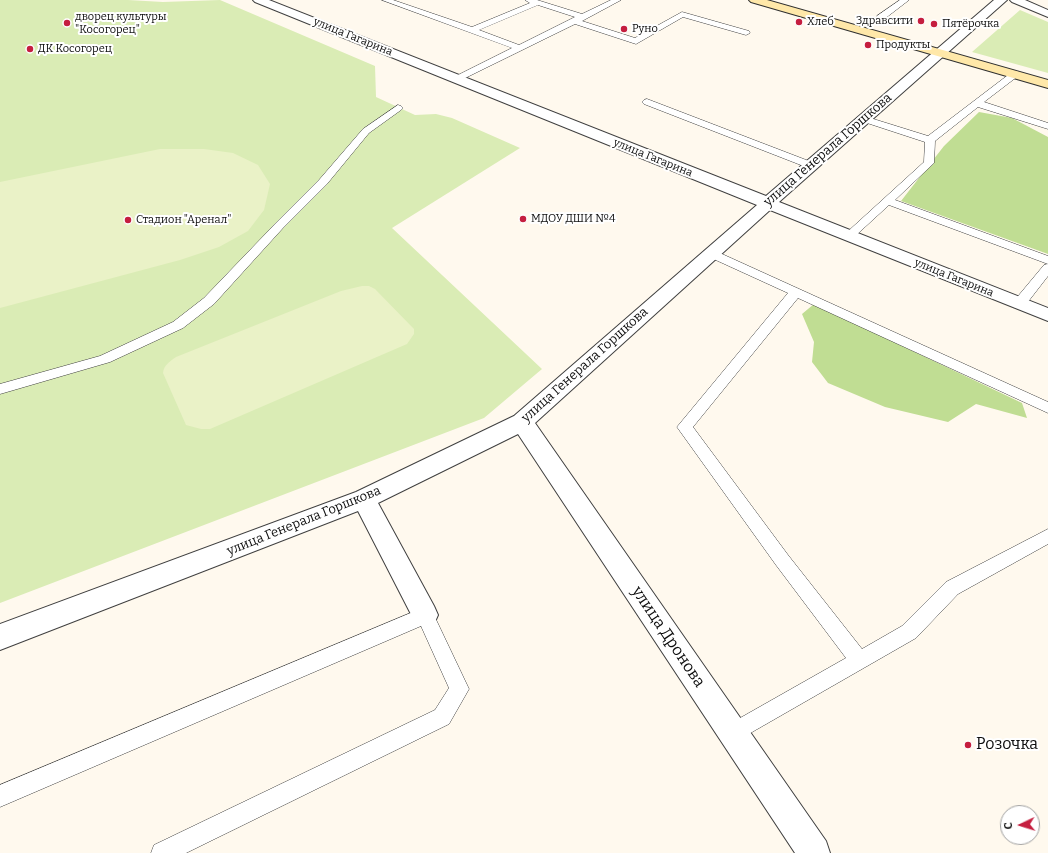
<!DOCTYPE html>
<meta charset="utf-8">
<style>
body{margin:0}
#map{position:relative;width:1048px;height:853px;overflow:hidden;background:#fff9ee;font-family:Bitter,serif}
canvas{display:block}
.north{position:absolute;left:1000px;top:805px;width:40px;height:40px;box-sizing:border-box;background:#fff;border:1px solid #9e9e9e;border-radius:50%;rotate:266deg;font-size:11px;font-weight:700;line-height:16px;text-align:center;color:#0d0d0d}
.north::after{content:'';display:block;margin:auto;width:14px;height:18px;background:#c51e3f;clip-path:polygon(50% 0,100% 100%,50% 72%,0 100%)}
</style>
<div id="map">
<canvas width="1048" height="853"></canvas>
<div class="north">С</div>
</div>
<script>
const ctx = document.querySelector('canvas').getContext('2d');
ctx.lineJoin = 'round';
function paint(path, color) { ctx.fillStyle = color; ctx.fill(path, 'evenodd'); }
function trace(path, color, width, dash) { ctx.strokeStyle = color; ctx.lineWidth = width; ctx.lineCap = dash ? 'butt' : 'round'; ctx.setLineDash(dash || []); ctx.stroke(path); }
function label(font, color, halo, rows, align = 'center') {
  ctx.font = font + ' Bitter,serif'; ctx.lineWidth = 4; ctx.setLineDash([]); ctx.textBaseline = 'middle'; ctx.strokeStyle = halo; ctx.fillStyle = color; for (const [text, x, y, turn = 0] of rows) {
    ctx.save(); ctx.translate(x, y); ctx.rotate((+turn || 0) * Math.PI / 180); ctx.textAlign = isNaN(turn) ? turn : align; if (halo) ctx.strokeText(text, 0, 0); ctx.fillText(text, 0, 0); ctx.restore();
  }
}
const green = new Path2D(`
 M0 0H128L163 2 220 0 375 66 376 97 415 115 436 114 452 118 520 148 392 228 542 369 484 418 0 603Z
 M1020 10 1048 22V73L972 52Z`);
const forest = new Path2D(`
 M979 112 1012 118 1048 137V254L901 201 944 146Z
 M814 304 1022 403 1027 418 976 404 948 422 885 407 828 383 812 362 814 342 802 314Z`);
const pitch = new Path2D(`
 M160 149H204L233 153 258 165 270 184 264 210 248 231 219 247 180 260 0 308V182Z
 M362 286H369L375 289 414 329V334L407 344 210 429H201L186 425 163 373C164 365 169 362 176 357L341 291Z`);
const lane = new Path2D(`
 M382 0H393L472 27 530 3 525 0H537L582 14 611 0H621L582 21 635 38 682 12 749 31 750 33 746 35 683 17 636 44 575 24 457 82 454 81 453 79 454 77 512 48ZM538 5 575 17 519 45 479 30Z
 M900 0H909L883 20H877V16Z
 M1015 71 1018 72 1019 74 1018 76 984 102 1048 123V129L978 107 935 141 934 163 895 200 1048 256V264L889 205 853 238H845L843 236 845 234 924 162 925 142 861 121 859 119 861 117H867L928 136 1012 72Z
 M647 99 814 163 815 165 810 168 806 167 644 104 642 102 644 100Z
 M398 105 401 106 403 108 401 110 369 133 327 184 283 228 214 304 183 328 110 362 0 394V384L100 356 173 322 204 298 275 224 319 180 363 129Z
 M711 249 1048 402V413L798 298 693 427 788 555 862 649 902 626 946 582 1048 529V544L958 594 916 638 733 743 726 740 723 733 726 726 846 658 776 565 677 427 788 293 707 256 705 253 707 250Z
 M1048 264V276L1024 307 1019 308 1014 307 1013 304 1014 301 1044 265Z
 M425 607 431 609 469 689 449 724 186 853H151L154 845 435 710 449 688 421 626 0 807V785Z`);
const street = new Path2D(`
 M253 0H269L766 196 994 0H1007L779 202 1048 308V321L770 210 535 423 826 841 830 853H795L518 434 378 503 434 606 438 615 434 624 425 627 416 624 358 511 0 650V624L356 492 514 416 757 205 255 2Z
 M1010 0H1025L1048 10V17L1012 2Z`);
const secondary = new Path2D(`
 M749 0H767L1048 80V88L751 2Z`);
const markers = [
 [921,21,4,"#c51e3f"],
 [799,22,4,"#c51e3f"],
 [67,23,4,"#c51e3f"],
 [934,24,4,"#c51e3f"],
 [624,29,4,"#c51e3f"],
 [868,45,4,"#c51e3f"],
 [30,49,4,"#c51e3f"],
 [523,219,4,"#c51e3f"],
 [128,220,4,"#c51e3f"],
 [968,745,4,"#c51e3f"]
];
const farPoinames = [
 ["дворец культуры",75,17],
 ["\"Косогорец\"",75,30],
 ["Здравсити",913,21,"right"],
 ["Хлеб",807,22],
 ["Пятёрочка",942,24],
 ["Руно",632,29],
 ["Продукты",876,45],
 ["ДК Косогорец",38,49],
 ["МДОУ ДШИ №4",531,219],
 ["Стадион \"Аренал\"",136,220]
];
const farStreetnames = [
 ["улица Гагарина",353,37,22],
 ["улица Гагарина",653,158,22],
 ["улица Гагарина",954,278,22]
];
const streetNames = [
 ["улица Генерала Горшкова",828,150,-41],
 ["улица Генерала Горшкова",585,365,-42],
 ["улица Генерала Горшкова",304,521,-22]
];
const nearStreetnames = [
 ["улица Дронова",668,637,56]
];
const nearPoinames = [
 ["Розочка",976,745]
];
paint(green, '#daecb5');
paint(forest, '#c0dd93');
paint(pitch, '#eaf2c7');
trace(lane, '#404040', 1);
trace(street, '#404040', 2);
trace(secondary, '#2f2f2f', 2);
paint(lane, '#fff');
paint(street, '#fff');
paint(secondary, '#ffe8a9');
for (const [x, y, r, color] of markers) { const dot = new Path2D(); dot.arc(x, y, r, 0, 2 * Math.PI); ctx.fillStyle = color; ctx.fill(dot); trace(dot, '#fff', 1.5); }
label('11px', '#0d0d0d', '#fff', farPoinames, 'left');
label('11px', '#0d0d0d', '#fff', farStreetnames);
label('13px', '#0d0d0d', '#fff', streetNames);
label('16px', '#0d0d0d', '#fff', nearStreetnames);
label('16px', '#0d0d0d', '#fff', nearPoinames, 'left');
</script>
